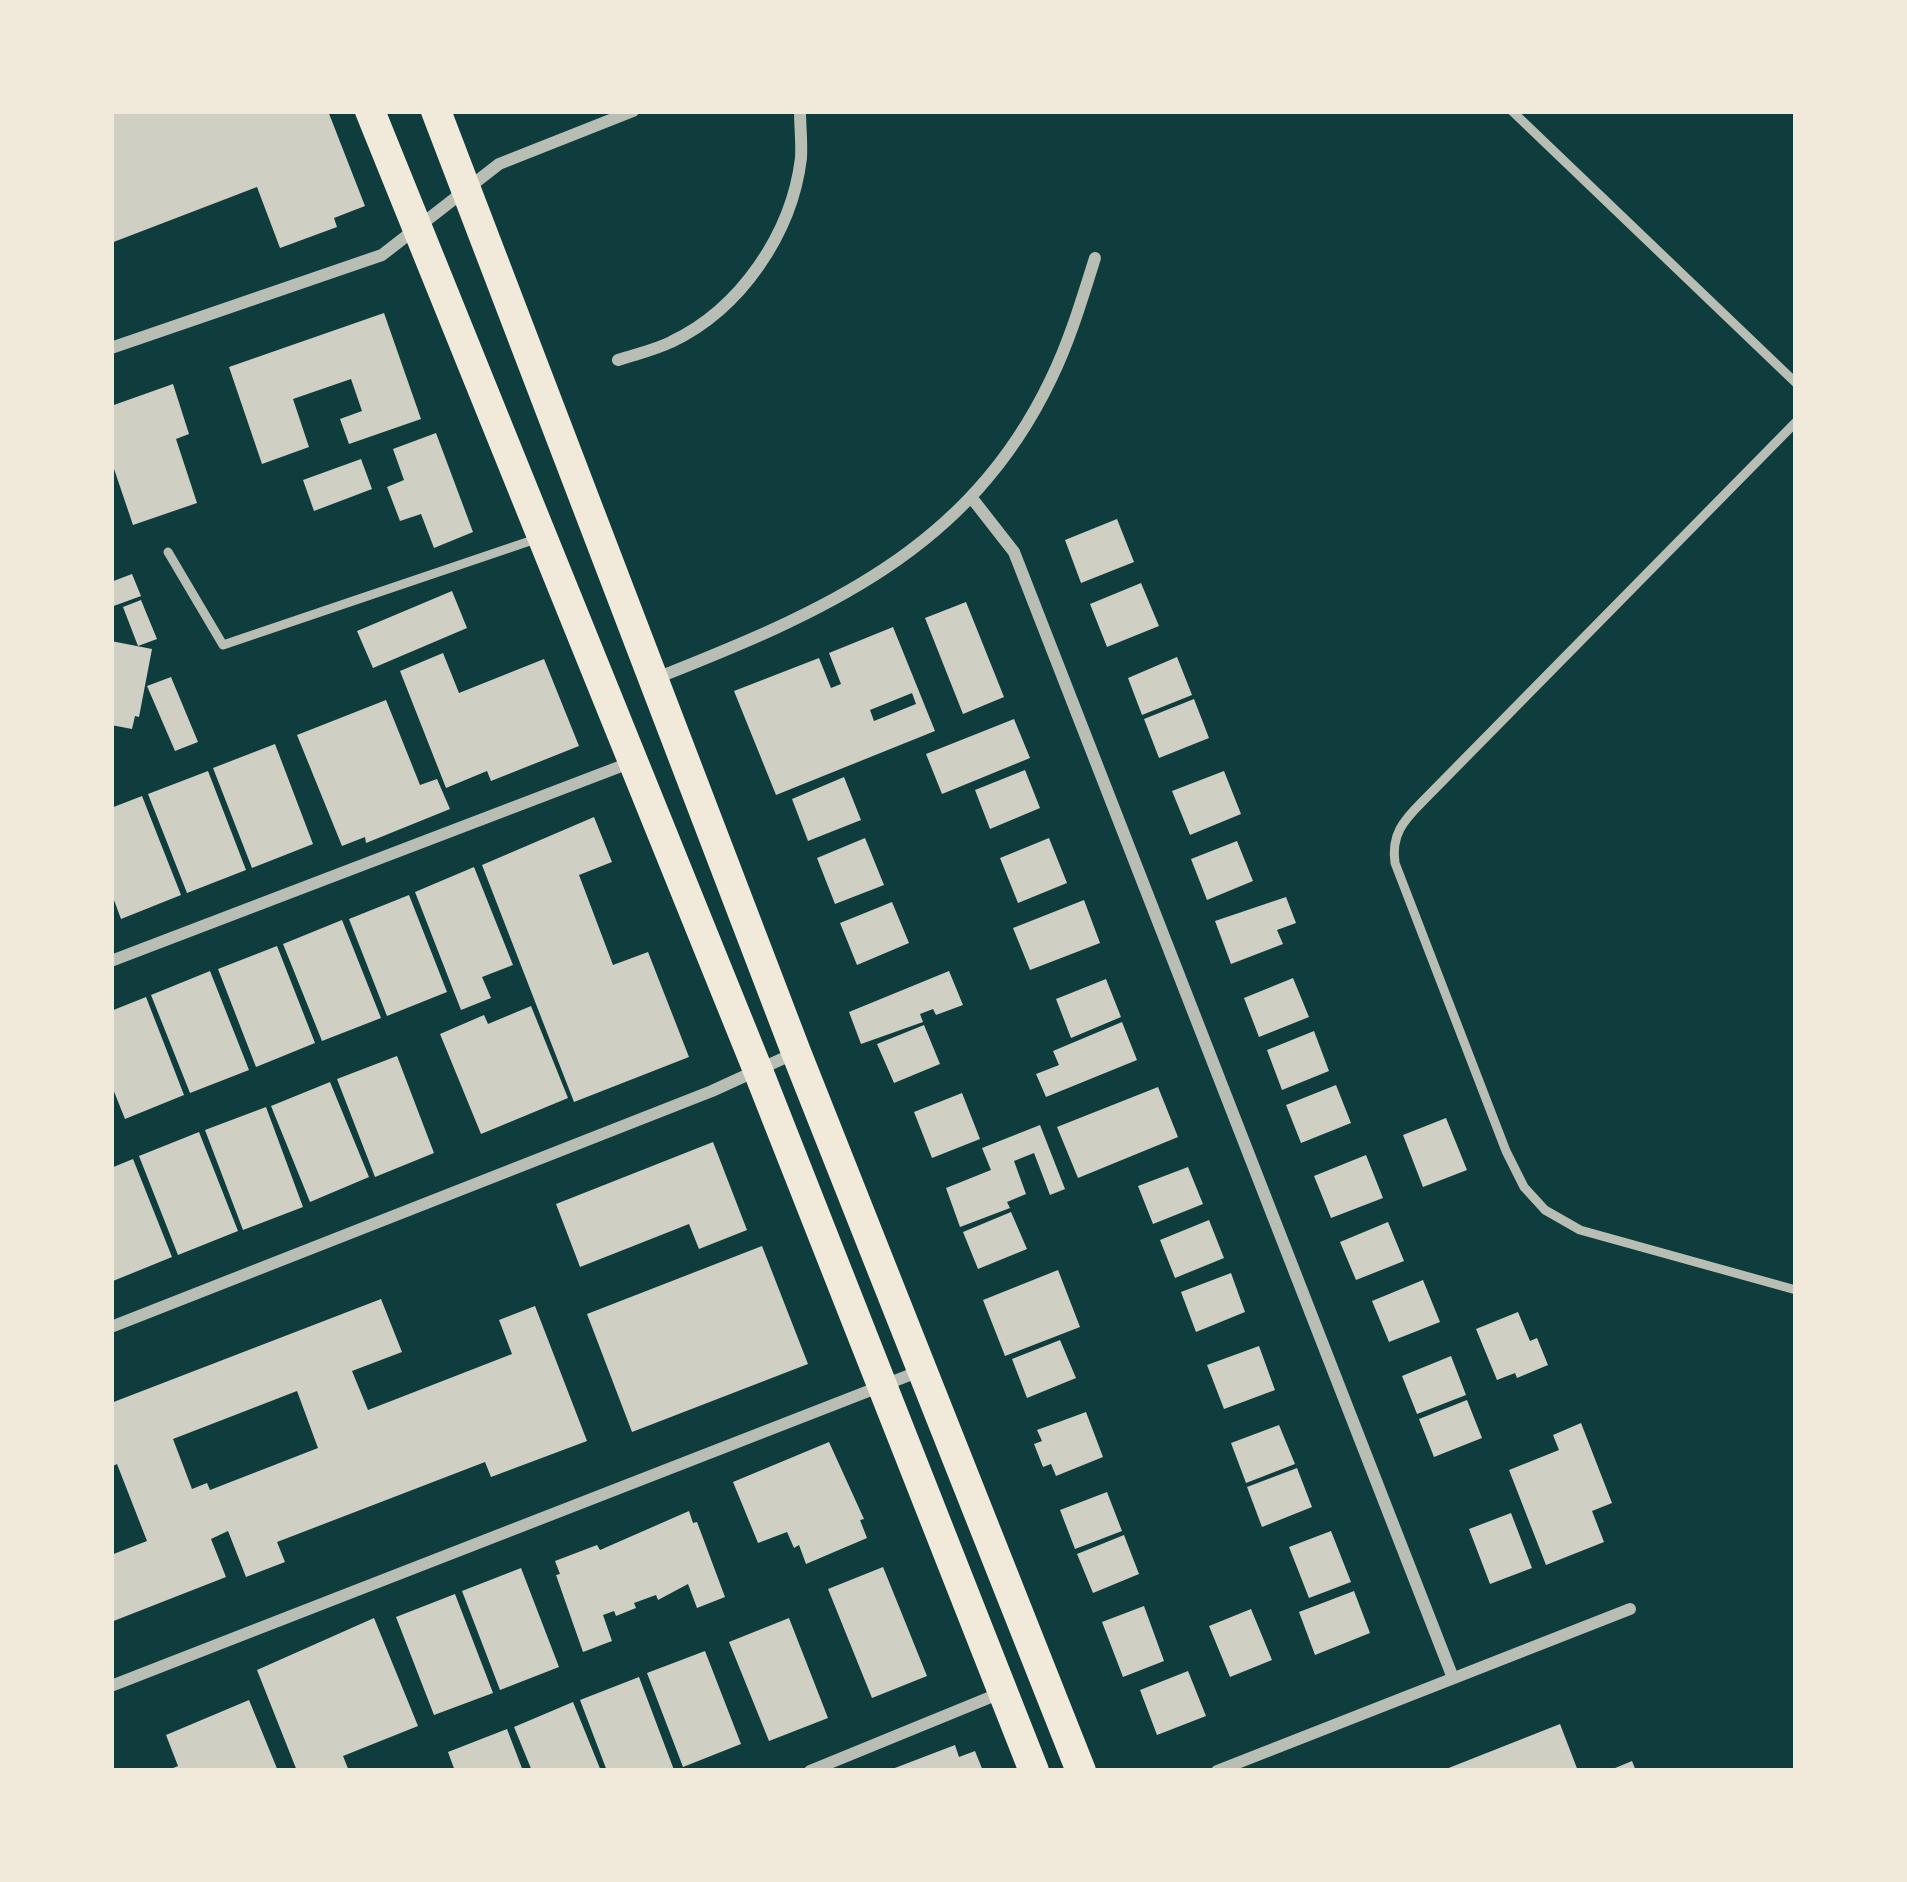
<!DOCTYPE html>
<style>
body{margin:0}
#map{position:relative;width:1907px;height:1882px;overflow:hidden;background:#0f3d3e;font-family:Poppins,sans-serif}
canvas{display:block}
.frame{position:absolute;inset:0;border:114px solid #f1e9da;pointer-events:none}
</style>
<div id="map">
<canvas width="1907" height="1882"></canvas>
<div class="frame"></div>
</div>
<script>
const ctx = document.querySelector('canvas').getContext('2d');
ctx.lineJoin = 'round';
function paint(path, color) { ctx.fillStyle = color; ctx.fill(path, 'evenodd'); }
function trace(path, color, width, dash) { ctx.strokeStyle = color; ctx.lineWidth = width; ctx.lineCap = dash ? 'butt' : 'round'; ctx.setLineDash(dash || []); ctx.stroke(path); }
const building = new Path2D(`
 M111 111H328L365 206 334 218 337 227 280 248 257 187 111 243Z
 M384 313 421 419 349 444 340 419 362 411 351 379 293 399 309 447 262 464 229 367Z
 M173 384 189 434 176 439 197 503 133 525 111 460V406Z
 M436 433 473 532 434 548 421 514 400 521 387 487 404 480 393 449Z
 M361 459 372 489 314 511 303 480Z
 M1117 519 1134 562 1081 583 1065 540Z
 M132 574 141 596 111 607V582Z
 M1141 583 1159 626 1107 647 1090 604Z
 M452 591 467 628 373 668 357 631Z
 M141 600 157 639 138 646 123 607Z
 M966 602 1004 697 963 714 925 618Z
 M893 627 935 731 776 795 734 691 819 658 831 688 841 684 829 653ZM912 693 916 704 874 721 870 710Z
 M111 641 152 649 139 717 135 716 132 729 111 725Z
 M443 653 459 693 544 659 579 746 491 781 487 771 446 788 400 671Z
 M1177 657 1192 695 1142 715 1128 678Z
 M171 677 198 742 175 751 147 686Z
 M1194 699 1209 738 1159 758 1144 719Z
 M386 700 420 785 437 779 450 809 366 843 365 837 342 846 297 735Z
 M1014 719 1030 758 942 794 926 754Z
 M275 744 313 844 252 868 213 768Z
 M1025 770 1040 808 990 829 975 790Z
 M208 771 246 870 187 893 148 794Z
 M1224 771 1241 814 1190 835 1172 791Z
 M844 777 861 820 808 841 792 799Z
 M142 796 181 895 121 919 111 892V808Z
 M594 817 612 862 579 875 613 965 648 952 689 1057 574 1102 482 865Z
 M865 838 884 885 835 904 817 858Z
 M1049 838 1067 883 1018 903 1000 858Z
 M1237 841 1253 881 1207 900 1191 859Z
 M474 867 513 965 482 977 491 998 461 1010 415 892Z
 M409 895 447 992 387 1016 349 919Z
 M1286 897 1296 923 1277 930 1283 944 1231 964 1215 921Z
 M1084 900 1100 943 1030 970 1013 928Z
 M892 902 909 943 857 965 840 923Z
 M342 920 381 1018 322 1041 283 944Z
 M277 946 315 1043 256 1067 218 969Z
 M210 971 249 1070 190 1093 151 995Z
 M949 971 963 1005 936 1015 933 1009 920 1014 923 1022 861 1044 849 1012Z
 M1293 978 1309 1017 1259 1037 1244 998Z
 M1106 979 1121 1017 1071 1038 1056 999Z
 M146 997 184 1095 125 1119 111 1084V1011Z
 M531 1006 568 1098 481 1134 440 1034 484 1015 488 1024Z
 M1122 1022 1137 1060 1046 1097 1036 1074 1059 1065 1053 1051Z
 M924 1025 940 1064 894 1083 877 1044Z
 M1314 1031 1329 1071 1282 1090 1267 1050Z
 M397 1056 434 1153 375 1177 337 1079Z
 M330 1082 369 1177 310 1202 271 1106Z
 M1336 1085 1351 1123 1301 1143 1286 1105Z
 M1158 1087 1178 1137 1078 1178 1057 1127Z
 M962 1093 980 1139 932 1158 914 1112Z
 M266 1107 303 1207 243 1230 205 1130Z
 M1446 1118 1467 1170 1423 1187 1403 1135Z
 M1040 1125 1065 1189 1050 1195 1034 1153 1014 1161 1026 1194 1007 1202 1010 1208 960 1227 946 1188 991 1170 982 1148Z
 M199 1132 238 1231 178 1255 139 1156Z
 M713 1142 747 1230 699 1249 689 1224 580 1267 556 1204Z
 M1366 1155 1383 1198 1331 1218 1314 1176Z
 M133 1159 172 1257 113 1281 111 1168Z
 M1188 1167 1203 1204 1153 1224 1138 1186Z
 M1011 1212 1027 1249 978 1269 963 1232Z
 M1209 1220 1224 1258 1175 1278 1160 1240Z
 M1388 1222 1404 1261 1356 1280 1340 1242Z
 M762 1246 808 1364 632 1432 587 1314Z
 M1058 1270 1080 1327 1005 1356 983 1300Z
 M1231 1273 1245 1312 1196 1332 1181 1292Z
 M1423 1280 1440 1322 1389 1342 1372 1301Z
 M381 1299 402 1352 352 1371 368 1410 512 1354 499 1320 535 1306 587 1441 491 1477 485 1462 277 1542 285 1562 246 1577 228 1531 211 1539 226 1577 111 1622V1555L147 1541 117 1464 111 1467V1403ZM297 1391 318 1448 210 1490 207 1483 192 1489 173 1439Z
 M1518 1312 1530 1341 1537 1338 1548 1365 1517 1378 1515 1373 1497 1380 1476 1329Z
 M1060 1340 1076 1378 1027 1398 1012 1359Z
 M1259 1346 1275 1390 1224 1409 1207 1365Z
 M1451 1356 1466 1395 1417 1414 1402 1376Z
 M1467 1400 1482 1438 1434 1457 1419 1419Z
 M1086 1412 1103 1457 1056 1476 1051 1464 1043 1467 1034 1444 1042 1441 1037 1430Z
 M1581 1423 1612 1503 1592 1511 1604 1542 1546 1565 1509 1470 1559 1450 1553 1435Z
 M1279 1425 1295 1464 1246 1483 1231 1443Z
 M829 1442 864 1519 860 1520 867 1538 806 1564 799 1545 794 1548 787 1532 758 1543 733 1482Z
 M1297 1468 1312 1507 1262 1527 1247 1487Z
 M1107 1492 1122 1531 1075 1549 1060 1510Z
 M689 1511 693 1523 697 1522 725 1597 697 1608 688 1584 658 1600 656 1595 634 1603 636 1608 616 1616 614 1611 603 1615 612 1641 583 1652 556 1575 560 1574 555 1561 597 1545 600 1550Z
 M1511 1513 1532 1568 1490 1584 1469 1529Z
 M1331 1531 1351 1582 1309 1598 1289 1547Z
 M1124 1535 1139 1574 1093 1593 1077 1554Z
 M883 1567 927 1676 872 1698 828 1589Z
 M521 1568 559 1667 500 1690 462 1591Z
 M1354 1591 1370 1633 1315 1655 1299 1612Z
 M455 1594 493 1693 434 1715 396 1617Z
 M1144 1606 1164 1661 1123 1677 1102 1622Z
 M1251 1609 1272 1660 1230 1677 1209 1626Z
 M374 1618 418 1726 343 1756 349 1771H297L257 1670Z
 M789 1618 828 1718 769 1741 729 1642Z
 M705 1651 741 1744 683 1767 647 1673Z
 M1188 1671 1206 1716 1157 1735 1140 1690Z
 M639 1677 674 1770 672 1771H607L580 1700Z
 M249 1700 278 1771H166L178 1766 166 1735Z
 M573 1702 601 1771H532L514 1727Z
 M1560 1724 1578 1771H1441Z
 M507 1729 523 1771H455L448 1752Z
 M955 1745 959 1757 975 1751 983 1771H887Z
 M1632 1761 1636 1771H1608Z`);
const service = new Path2D(`
 M1512 111 1796 383
 M1796 422 1422 802C1403 821 1391 835 1395 863L1506 1151 1524 1187 1545 1210 1580 1230 1796 1290
 M168 552 223 645 536 539`);
const minor = new Path2D(`
 M111 348 382 255 499 164 633 111
 M618 360C636 354 655 350 671 342 741 309 792 233 801 158 802 143 800 126 800 111
 M971 497 1014 552 1453 1678
 M654 679C821 613 969 551 1051 379 1070 340 1082 299 1095 258
 M111 961 632 762
 M111 1327 712 1091 795 1053
 M111 1686 920 1371
 M810 1771 1003 1692
 M1217 1771 1630 1609`);
const primary = new Path2D(`
 M370 111 757 1068 1034 1771
 M436 111 796 1052 1081 1771`);
paint(building, '#cfcfc3');
trace(service, '#b8beb3', 9);
trace(minor, '#b8beb3', 12);
trace(primary, '#f1e9da', 30);
</script>
